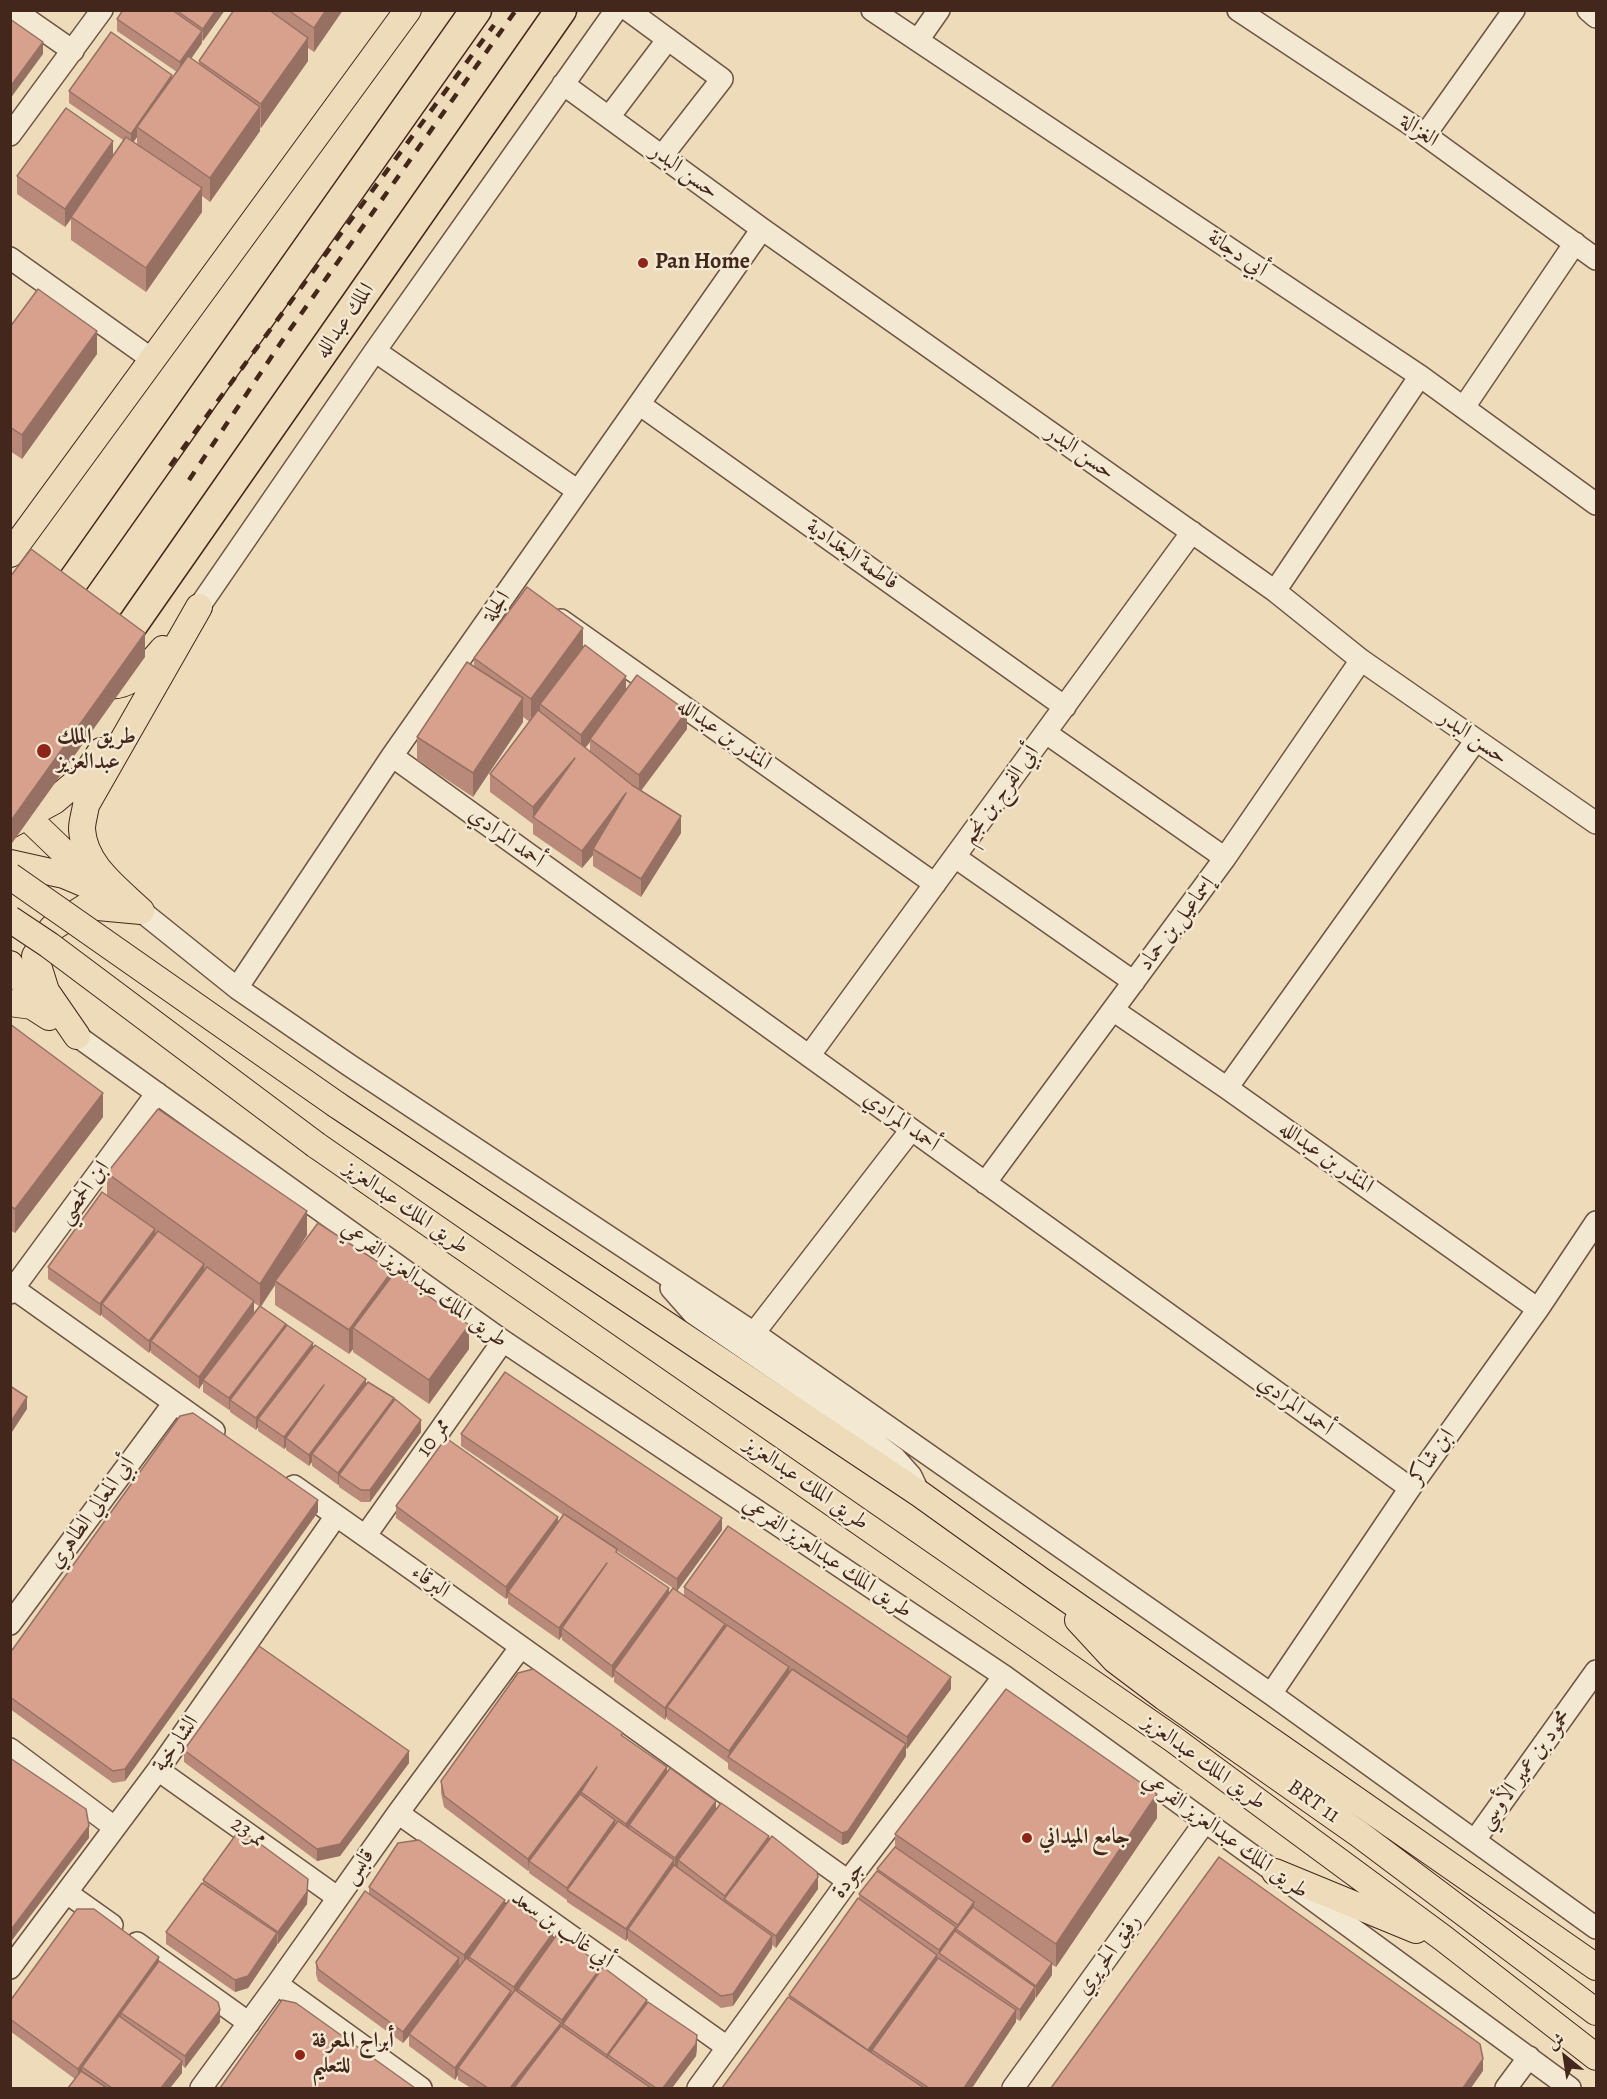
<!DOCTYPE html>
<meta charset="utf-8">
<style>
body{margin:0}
#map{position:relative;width:1607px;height:2099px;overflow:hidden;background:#eddbba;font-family:Alegreya,Amiri,serif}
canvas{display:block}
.frame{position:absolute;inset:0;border:12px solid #44271c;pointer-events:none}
.north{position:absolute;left:1535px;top:2027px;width:60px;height:60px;-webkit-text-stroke:4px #f3e8d2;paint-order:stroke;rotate:330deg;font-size:16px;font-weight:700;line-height:24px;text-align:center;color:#44271c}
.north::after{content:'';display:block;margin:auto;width:21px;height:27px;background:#44271c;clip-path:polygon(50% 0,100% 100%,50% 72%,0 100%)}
</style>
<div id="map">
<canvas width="1607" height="2099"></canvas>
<div class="frame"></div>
<div class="north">ش</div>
</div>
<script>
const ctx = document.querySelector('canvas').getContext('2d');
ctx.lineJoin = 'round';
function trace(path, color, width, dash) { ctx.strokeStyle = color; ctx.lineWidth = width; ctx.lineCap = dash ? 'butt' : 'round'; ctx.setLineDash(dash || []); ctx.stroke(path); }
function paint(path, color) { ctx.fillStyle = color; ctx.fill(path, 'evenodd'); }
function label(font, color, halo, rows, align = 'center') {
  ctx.font = font + ' Alegreya,Amiri,serif'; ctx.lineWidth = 5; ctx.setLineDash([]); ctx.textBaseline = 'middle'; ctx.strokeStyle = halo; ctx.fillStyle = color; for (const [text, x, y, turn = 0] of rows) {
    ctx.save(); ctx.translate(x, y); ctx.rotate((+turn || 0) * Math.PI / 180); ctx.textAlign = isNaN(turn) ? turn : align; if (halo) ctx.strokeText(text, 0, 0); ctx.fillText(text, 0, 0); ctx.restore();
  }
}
const minor = new Path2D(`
 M14 10 73 51
 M628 10 722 79 662 156
 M872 10 1420 376 1596 504
 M1238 10 1410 124 1596 259
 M1588 10 1596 17
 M918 40 939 10
 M563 84 762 229 1275 591 1361 660 1596 823
 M609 117 668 39
 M10 135 102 10
 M1425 135 1514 10
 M10 258 153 360
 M375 351 578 491
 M639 404 1065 707
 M1464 407 1575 243
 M1275 591 1420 376
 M199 607 375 351 616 10
 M561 620 935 884
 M1046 733 1225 858
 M392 756 1410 1488
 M955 857 1134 982
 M141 911 237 988 349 1065 754 1333 1271 1694 1596 1928
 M237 988 392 756 762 229
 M1113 1010 1227 1088 1538 1309
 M77 1036 503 1341 1004 1676 1275 1872 1570 2088
 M809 1056 1192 532
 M1227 1088 1476 740
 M985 1183 1225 858 1361 660
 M10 1286 214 1431
 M671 1288 693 1313 798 1385 895 1458 911 1476 918 1491
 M10 1293 157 1093
 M754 1333 911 1130
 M294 1486C480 1616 663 1749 848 1881
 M366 1535 503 1341
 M10 1624 174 1403
 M1271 1694 1410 1488 1538 1309 1596 1222
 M10 1749 114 1827
 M158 1770 337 1897
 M398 1813 727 2047
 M1475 1840 1596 1671
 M67 1893 112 1925
 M137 1943 249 2023
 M10 1968 158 1770 336 1516
 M277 1984 421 2088
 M201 2088 277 1984 398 1813 520 1648
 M698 2088 848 1881 1004 1676
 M1013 2088 1205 1822
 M1506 2088 1529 2057`);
const major = new Path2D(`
 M10 554 408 10
 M95 679C122 698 146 669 163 649
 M13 808 25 815 74 862 98 878
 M10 825 54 801 86 774 101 751
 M10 863 64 875 95 888
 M141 911C117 888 84 865 82 829 82 821 85 813 86 805L199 607
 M10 964 36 1000 48 1010
 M10 1003 32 1006 49 1017
 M77 1036 46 991 35 956 52 928 87 906 141 911
 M337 1105 920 1494 1040 1580 1596 1967
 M316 1145 1173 1739 1443 1938 1596 2057
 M1078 1620 1115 1660 1164 1697 1359 1834 1596 2012
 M1275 1872 1416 1930`);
const highway = new Path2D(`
 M69 587 476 10
 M128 631 561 10`);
const rail = new Path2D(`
 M170 466 494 25
 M189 480 284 338 516 10`);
const majorBridge = new Path2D(`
 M10 876 337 1105
 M10 919 49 945 316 1145`);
const wall = new Path2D(`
 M123 10H225L203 41 202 40V43L191 59 199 64V61L234 10H343L314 52 308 48V61L261 128 260 127V131L210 202 202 196V212L146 292 71 240V219L65 227 17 194V176L113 155 123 140 69 103V91L172 78 177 72 117 31V19ZM137 137V144L133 142Z
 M10 327 97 354 22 459 10 451Z
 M583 647 626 689 687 729 641 791 681 833 641 897 593 866V855L582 868 533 834V824L490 792V774L530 722 523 717V722L473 797 417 760V737L474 666V658ZM590 742V751L585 748Z
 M10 1024 103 1117 15 1233 10 1230Z
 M107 1173 307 1235 292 1258 392 1276 469 1349 429 1404 353 1352V1349L349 1354 275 1305V1285L261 1307 313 1347 366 1384 394 1400 421 1432 370 1502H361L339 1487V1484L338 1485 312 1466V1462L309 1466 286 1450V1447L284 1449 258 1431V1427L256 1430 230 1412V1409L229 1410 203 1392V1383L199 1389 151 1353V1350L149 1353 102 1316V1314L100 1316 48 1279V1267L107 1195ZM254 1303 259 1306 254 1312Z
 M461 1434 722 1530 677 1591 684 1596V1587L951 1689 907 1749 906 1748V1756L848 1843 842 1845 728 1769V1763L667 1719V1716L665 1720 614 1682V1676L612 1678 562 1640V1636L559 1640 508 1604V1597L506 1599 396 1518V1506L558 1523 563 1515 461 1446ZM617 1551 673 1588 669 1593 617 1553Z
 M318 1512 125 1781 113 1783 10 1709V1653Z
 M623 1736 667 1773 716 1809 769 1840 818 1889 776 1948 772 1945V1948L733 2006 721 2008 628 1941V1938L626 1941 567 1902V1900L529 1873V1870L528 1871 444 1807 441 1793V1781Z
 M184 1750 409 1763 340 1856 317 1861 184 1762Z
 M1157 1818 1056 1967 1052 1965V1975L1036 1998 1035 1997V1999L1020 2021 1016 2019V2022L972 2088H722L789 1998V1995L859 1899V1894L877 1872V1869L895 1847V1834Z
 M203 1880 308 1891 307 1904 278 1944H277V1945L248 1988 235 1992 166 1944V1932L203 1883Z
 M369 1887 505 1906 553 1939 602 1968 647 2003 697 2047 696 2056 672 2088H471L458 2080V2075L455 2080 409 2046V2036L403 2043 318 1981 316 1974V1962L369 1893Z
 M159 1961 220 2022 185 2068 182 2065V2073L170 2088H68L75 2079 10 2031V2001Z`);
const shadedWall = new Path2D(`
 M216 10H225L203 41V29Z
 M326 10H343L314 52V28Z
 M202 31V43L180 74V62Z
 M308 38V61L261 128V104Z
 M43 42V54L10 99V87Z
 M172 75V87L137 127V137L131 146V134Z
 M260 107V131L210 202V178Z
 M113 141V159L71 217V219L65 227V209Z
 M202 188V212L146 292V268Z
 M12 285V297L10 300V288Z
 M97 331V354L22 459V435Z
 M583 628V652L540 704V711L531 722V699Z
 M145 633V657L10 846V822Z
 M626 676V694L590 739V742L581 753V735Z
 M523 698V722L473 797V773Z
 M687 711V729L639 793V775Z
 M575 758 533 817V807Z
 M626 793 593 849V855L582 868V851Z
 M681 816V833L641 897V879Z
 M103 1093V1117L15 1233V1209Z
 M307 1211V1235L276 1282 275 1281V1285L260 1307V1284Z
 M155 1229V1241L102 1304V1314L100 1316V1304Z
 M204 1264V1276L151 1341V1350L149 1353V1341Z
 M392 1271V1295L353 1328V1349L349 1354V1330Z
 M254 1301V1312L203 1380V1383L199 1389V1377Z
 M286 1324V1336L230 1400V1409L229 1410V1398Z
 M469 1325V1349L429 1404V1380Z
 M313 1343V1355L258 1419V1427L256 1430V1418Z
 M366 1379V1391L312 1454V1462L309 1466V1455Z
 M324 1385 286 1438V1447L284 1449V1437Z
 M27 1397V1409L10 1435V1423Z
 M394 1398V1410L339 1475V1484L338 1485V1473Z
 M421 1420V1432L370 1502V1490Z
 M318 1500V1512L125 1781V1769Z
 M558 1517V1529L508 1592V1597L506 1599V1587Z
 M722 1518V1530L677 1591V1579Z
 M607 1563 562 1628V1636L559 1640V1628Z
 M669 1588V1600L614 1670V1676L612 1678V1666Z
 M725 1624V1636L667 1707V1716L665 1720V1708Z
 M789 1667V1679L729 1758V1751Z
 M951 1677V1689L907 1749V1737Z
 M906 1744V1756L848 1843 842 1845V1833Z
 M409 1751V1763L340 1856 317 1861V1849Z
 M597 1767 581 1792V1801L529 1861 528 1871V1859Z
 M667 1767V1779L629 1825V1832L626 1836V1824Z
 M1157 1794V1818L1056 1967V1944Z
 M716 1801V1813L678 1860V1866L675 1870V1858Z
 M615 1820V1832L567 1890V1900V1888Z
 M89 1826V1838L10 1943V1931Z
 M769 1836V1848L725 1899V1896Z
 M674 1860V1872L628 1929V1938L626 1941V1929Z
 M818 1877V1889L776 1948V1936Z
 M308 1879 307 1904 278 1944V1932Z
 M505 1900V1912L469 1957V1960L464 1967V1955Z
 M974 1902V1914L958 1931V1925Z
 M956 1927V1939L939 1953V1950Z
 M277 1933V1945L248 1988 235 1992V1980Z
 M553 1933V1945L518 1989V1993L514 1999V1987Z
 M772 1936V1948L733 2006V1994Z
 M937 1955V1967L872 2050V2056L868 2062V2050Z
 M159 1957V1969L121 2013V2022L82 2067V2076L78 2081V2069Z
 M459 1958V1970L409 2034V2036L403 2043V2032Z
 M1052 1963V1975L1036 1998V1986Z
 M602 1966V1978L563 2024 562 2032V2020Z
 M1035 1987V1999L1020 2021V2010Z
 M511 1991V2003L458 2068V2075L455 2080V2068Z
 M647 2000V2012L608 2055V2065L607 2067V2055Z
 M220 2010V2022L185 2068V2056Z
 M1016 2010V2022L972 2088H964Z
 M561 2023V2035L519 2088H510Z
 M697 2035V2047L696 2056 672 2088H663Z
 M1483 2059V2071L1471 2088H1463Z
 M182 2061V2073L170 2088H161Z`);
const building = new Path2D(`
 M123 10H172L202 31 180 62 117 19Z
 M176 10H216L203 29Z
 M234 10H269L308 38 261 104 199 61Z
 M288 10H326L314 28Z
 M10 19 43 42 10 87Z
 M111 32 172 75 131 134 69 91Z
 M188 56 260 107 210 178 137 127Z
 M66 108 113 141 65 209 17 176Z
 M126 137 202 188 146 268 71 217Z
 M38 289 97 331 22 435 10 427V327Z
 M31 549 145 633 10 822V577Z
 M527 587 583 628 531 699 474 658Z
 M585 645 626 676 581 735 540 704Z
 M467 662 523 698 473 773 417 737Z
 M637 675 687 711 639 775 590 739Z
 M538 710 632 785 681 816 641 879 593 849 626 793 582 851 533 817 575 758 533 807 490 774Z
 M10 1024 103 1093 15 1209 10 1206Z
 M158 1109 307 1211 260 1284 107 1173Z
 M102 1192 155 1229 100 1304 48 1267Z
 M318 1223 392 1271 349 1330 275 1281Z
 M158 1231 204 1264 149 1341 102 1304Z
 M207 1267 254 1301 199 1377 151 1341Z
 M395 1272 469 1325 429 1380 353 1328Z
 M260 1306 286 1324 229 1398 203 1380Z
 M287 1325 313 1343 256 1418 230 1400Z
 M315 1345 366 1379 309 1455 286 1438 324 1385 284 1437 258 1419Z
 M505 1372 722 1518 677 1579 461 1434Z
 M368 1382 394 1398 338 1473 312 1454Z
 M10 1386 27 1397 10 1423Z
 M395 1399 421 1420 370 1490H361L339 1475Z
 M193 1413 318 1500 125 1769 113 1771 10 1697V1653L180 1416Z
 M446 1438 558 1517 506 1587 396 1506Z
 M564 1514 617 1549 616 1552 669 1588 612 1666 562 1628 607 1563 559 1628 508 1592Z
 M728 1526 951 1677 907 1737 684 1587Z
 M673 1588 725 1624 665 1708 614 1670Z
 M727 1625 789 1667 729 1751 667 1707Z
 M259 1646 409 1751 340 1844 317 1849 184 1750Z
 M533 1669 623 1733 621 1735 667 1767 626 1824 581 1792 597 1767 528 1859 444 1796 441 1781 518 1673Z
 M792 1669 906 1744 848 1831 842 1833 728 1757Z
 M1006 1689 1157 1794 1056 1944 895 1834Z
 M10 1758 86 1809 89 1826 10 1931Z
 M670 1768 716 1801 675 1858 629 1825Z
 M580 1794 615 1820 567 1888 529 1861Z
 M721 1803 769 1836 725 1896 678 1860Z
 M618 1821 674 1860 626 1929 567 1890Z
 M240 1829 308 1879 307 1892 278 1932 203 1880Z
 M772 1836 817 1872 818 1877 776 1936 724 1899Z
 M419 1840 505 1900 464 1955 369 1887 398 1843Z
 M895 1847 974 1902 958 1925 877 1869Z
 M1219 1857 1480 2044 1483 2059 1463 2088H1051Z
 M674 1865 772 1936 733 1994 721 1996 628 1929Z
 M877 1871 956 1927 939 1950 859 1894Z
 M202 1883 277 1933 248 1976 235 1980 166 1932Z
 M365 1891 459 1958 403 2032 318 1969 316 1962Z
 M858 1898 937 1955 868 2050 789 1995Z
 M509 1900 553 1933 514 1987 469 1957Z
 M973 1907 1052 1963 1036 1986 956 1929Z
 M77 1909H94L159 1957 78 2069 10 2019V2001Z
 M955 1931 1035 1987 1020 2010 939 1953Z
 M558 1933 602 1966 562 2020 518 1989Z
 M466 1958 511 1991 455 2068 409 2034Z
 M938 1958 1016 2010 964 2088H929L872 2050Z
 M159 1961 218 2002 220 2010 185 2056 121 2013Z
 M603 1967 647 2000 607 2055 563 2024Z
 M515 1990 561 2023 510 2088H488L458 2068Z
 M788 1997 924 2088H722Z
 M282 2000 296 2003 415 2088H220Z
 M648 2002 697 2035 696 2044 663 2088H656L608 2055Z
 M119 2016 182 2061 161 2088H112L82 2067Z
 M561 2026 651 2088H514Z
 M81 2071 107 2088H68Z`);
const markers = [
 [643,263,6,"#8f2418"],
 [44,751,8,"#8f2418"],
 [1027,1838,6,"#8f2418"],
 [300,2055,6,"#8f2418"]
];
const streetNames = [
 ["الغزالة",1419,131,35],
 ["حسن البدر",684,172,36],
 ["أبي دجانة",1237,254,34],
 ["الملك عبدالله",345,321,-55],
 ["حسن البدر",1080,453,35],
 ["فاطمة البغدادية",852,555,35],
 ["الجلة",497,607,-55],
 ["المنذر بن عبدالله",724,735,35],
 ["حسن البدر",1473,738,35],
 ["أبي الفرج بن نجم",1001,795,-54],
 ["أحمد المرادي",506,838,36],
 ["إسماعيل بن حماد",1177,924,-53],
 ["أحمد المرادي",901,1122,36],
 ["المنذر بن عبدالله",1326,1158,35],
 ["ابن الحمصي",84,1193,-54],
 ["طريق الملك عبدالعزيز",406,1208,35],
 ["طريق الملك عبدالعزيز الفرعي",424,1285,36],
 ["أحمد المرادي",1295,1406,36],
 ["ممر 10",434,1438,-55],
 ["ابن شاكر",1432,1457,-54],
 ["طريق الملك عبدالعزيز",806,1484,35],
 ["أبي المعالي الطاهري",92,1513,-54],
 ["طريق الملك عبدالعزيز الفرعي",827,1558,34],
 ["البرقاء",430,1582,36],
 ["الشارخية",176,1744,-55],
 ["طريق الملك عبدالعزيز",1204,1763,36],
 ["محمود بن عمير الأوسي",1525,1770,-54],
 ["BRT 11",1313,1802,35],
 ["ممر23",248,1833,35],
 ["طريق الملك عبدالعزيز الفرعي",1225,1836,36],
 ["قابس",359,1867,-54],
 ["جودة",849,1880,-53],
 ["أبي غالب بن سعد",562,1930,35],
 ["رفيق الحريري",1109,1955,-54]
];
const poiNames = [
 ["Pan Home",655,263],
 ["طريق الملك",57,738],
 ["عبدالعزيز",57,763],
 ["جامع الميداني",1039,1838],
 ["أبراج المعرفة",312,2042],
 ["للتعليم",312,2067]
];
trace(minor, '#6e5444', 24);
trace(major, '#44271c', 28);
trace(highway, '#44271c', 33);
trace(minor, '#f3e8d2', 21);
trace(major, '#eddbba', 26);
trace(highway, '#eddbba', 30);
trace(rail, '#44271c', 4.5, [10, 10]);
trace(majorBridge, '#44271c', 28, []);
trace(majorBridge, '#eddbba', 26);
paint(wall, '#b98a7a');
paint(shadedWall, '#967163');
paint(building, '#d7a18e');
trace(building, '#967163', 1.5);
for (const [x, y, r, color] of markers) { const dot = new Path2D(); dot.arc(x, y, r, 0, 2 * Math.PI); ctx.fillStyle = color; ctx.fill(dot); trace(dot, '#f3e8d2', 2); }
label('22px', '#44271c', '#f3e8d2', streetNames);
label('bold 22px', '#44271c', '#f3e8d2', poiNames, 'left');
</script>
